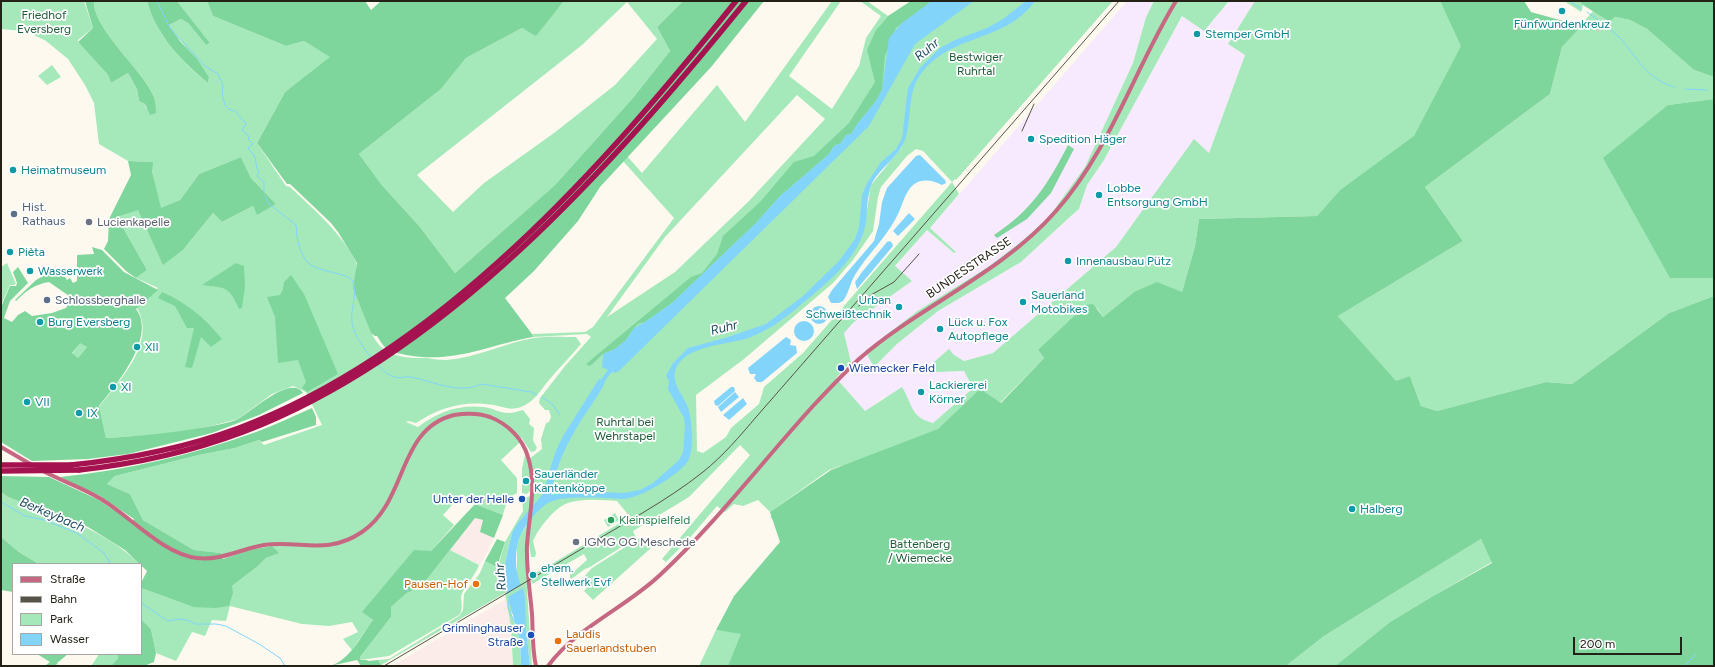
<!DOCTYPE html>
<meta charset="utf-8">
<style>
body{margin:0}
#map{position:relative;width:1715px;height:667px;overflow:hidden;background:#fdf9ef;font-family:Figtree,sans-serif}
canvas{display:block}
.frame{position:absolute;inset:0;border:2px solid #242117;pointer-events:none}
.legend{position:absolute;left:12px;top:563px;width:130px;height:92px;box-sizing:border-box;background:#fff;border:1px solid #a7a6a2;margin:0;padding:5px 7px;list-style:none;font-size:12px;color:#242117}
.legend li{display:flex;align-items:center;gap:8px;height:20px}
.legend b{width:20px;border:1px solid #a7a6a2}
.scale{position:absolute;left:1573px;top:637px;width:109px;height:18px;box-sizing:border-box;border:2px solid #242117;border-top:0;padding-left:5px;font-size:12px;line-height:14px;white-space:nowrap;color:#242117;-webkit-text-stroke:3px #fff;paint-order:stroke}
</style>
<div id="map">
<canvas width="1715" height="667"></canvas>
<div class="frame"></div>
<ul class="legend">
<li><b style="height:5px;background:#c66882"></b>Straße</li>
<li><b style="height:5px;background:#575349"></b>Bahn</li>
<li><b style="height:11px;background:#a5e9ba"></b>Park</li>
<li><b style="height:11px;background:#83d4fa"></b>Wasser</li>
</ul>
<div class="scale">200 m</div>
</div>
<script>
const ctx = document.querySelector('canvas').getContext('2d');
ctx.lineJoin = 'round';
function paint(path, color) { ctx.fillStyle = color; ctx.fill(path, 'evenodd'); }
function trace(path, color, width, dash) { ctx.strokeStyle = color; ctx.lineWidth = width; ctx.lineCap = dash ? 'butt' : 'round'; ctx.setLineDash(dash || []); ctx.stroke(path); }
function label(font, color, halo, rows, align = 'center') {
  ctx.font = font + ' Figtree,sans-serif'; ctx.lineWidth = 3.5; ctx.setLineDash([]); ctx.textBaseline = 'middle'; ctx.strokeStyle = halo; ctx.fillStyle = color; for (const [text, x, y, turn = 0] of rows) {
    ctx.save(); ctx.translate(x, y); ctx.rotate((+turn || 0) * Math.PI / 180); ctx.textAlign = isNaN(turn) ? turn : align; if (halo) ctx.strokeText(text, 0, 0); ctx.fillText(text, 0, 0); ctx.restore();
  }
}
const commercial = new Path2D(`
 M1127 1H1154L1146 17 1133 63 1085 167 1074 183 1048 218 1022 241 988 267 919 310 875 366 897 344 938 311 1021 262 1079 209 1087 185 1104 160 1182 16 1226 6 1229 1H1255L1228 44 1245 55 1209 153 1194 140 1116 247 993 353 964 361 954 355 927 368 937 372 964 371 973 388 933 423 922 421 910 406 906 394 883 398 865 412 836 378 851 362 844 333 854 322 912 281 895 267 927 230 954 253 956 252 930 228Z`);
const industrial = new Path2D(`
 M475 518 483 520 480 532 494 538 480 565 450 550Z
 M506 599 511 627 513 666H392Z`);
const green = new Path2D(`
 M1 1H84L93 28 78 40V42L108 75 111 83 128 73 137 89 139 101 145 104 146 108 156 113C156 108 156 102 154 97 144 71 92 28 94 1H147C156 34 181 62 208 83L209 77C197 59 181 43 169 25L181 19 188 23 206 45 210 43 177 1H207L213 16 286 46 304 41 331 57 285 92 257 143 286 186 290 187C314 210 340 231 356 262 357 265 356 279 358 286 362 305 368 339 386 351 398 358 414 358 427 358 433 359 440 360 446 360 476 358 504 343 534 338 547 336 563 337 576 337L581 344C571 356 559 368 549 380 540 391 534 402 521 407 510 411 504 407 494 405 465 400 440 407 416 423L408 421 406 422 418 427C437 412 459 404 484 407 492 408 500 413 508 413 513 413 518 411 523 410L530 419 529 424 534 428 533 440 537 448 535 451 531 452 521 437 519 443 501 460 517 478V493C507 497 506 505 503 515L475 504 462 494 443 515 454 525 431 551 363 612 373 620 352 650 343 639 358 632 352 622 329 626 302 624 230 606 226 621 212 620 205 636 192 632 176 661 156 653 151 629 141 619V588L193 607 232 586 258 566 266 558 278 553 270 544 222 555 221 553 194 550 143 520 130 494 107 484 115 476 199 455 235 448 259 440 264 445 322 425 306 392 293 386 272 394 238 419 215 425 171 434 106 438 99 407C119 381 157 343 137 308L158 288 136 278 147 270 117 217 138 209 163 264 183 250 213 213 222 222 253 206 257 214 276 204 251 178 241 157 199 174 180 200 160 209 152 171V162L128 161 99 144 94 103 85 85 68 59 46 41 32 34 24 31 1 29Z
 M564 1H683L657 27 670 51 632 99 555 185 455 273 420 227 381 184 359 154 441 89 466 58 522 28 536 35ZM627 2 657 39 615 85 554 133 484 183 453 212 417 175 582 45Z
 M832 1H841L789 76 832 109 859 66 866 38 881 16 860 1H867L888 16 876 30 899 9 911 1H1113L956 180 955 179 952 182 959 194 930 228 956 252 954 253 927 230 895 266 912 281 854 322 844 333 851 362 836 378 865 411 902 387C913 405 910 417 933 423L973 388 964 371 937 372 927 368 949 349 954 355 964 361 993 353 1116 247 1194 139 1209 153 1245 55 1228 44 1255 1H1440L1462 46 1414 137 1340 190 1317 216 1199 219 1195 246 1182 292H1134L1103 317 1097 308 1038 350 1044 358 1000 403 1029 666H699L716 630 740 633 807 551 770 517 827 475 843 465 829 470 770 512 758 500 743 506 734 504 725 512 717 506 688 540 666 562 662 559 750 455 740 445 689 497 633 531 636 538 590 567 585 569 570 580V575L587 560 584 554 532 584 530 575 532 573 540 571 630 517 617 501C602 500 582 498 568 503 554 508 538 529 533 541L536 553 535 557H531L529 544H528L526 574 532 666H530L526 628 511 612 520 641 521 666H513L511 627 505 593 381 665 378 660 389 659 459 616 463 610 464 594 480 573 485 561 498 567 505 542 523 511 522 498 532 496 529 459 542 449 541 439 546 423 549 422 551 417 549 410H545L539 403 540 398 565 366 591 337 587 334 533 337 532 334 585 332 593 327 674 218 623 161 627 156 642 173 717 85 745 122ZM797 95 825 119 748 202 675 272 607 317 665 237ZM903 140 902 147 871 185 864 229 857 246 872 181ZM916 149 923 151 952 182 803 353 764 387 759 404 731 428 726 437 703 453 697 451 696 395 744 359 833 283 853 260 873 231 878 197 881 187 907 156ZM530 520 520 536 517 546V574L507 593 505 563 512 533Z
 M1154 1H1229L1204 31 1182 16 1104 160 1087 185 1079 209 1071 216 1021 262 938 311 897 344 874 367 865 351 919 310 988 267 1022 241 1048 218 1085 167 1133 63 1146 17Z
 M1564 1H1579L1583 5 1581 12Z
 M1593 11 1610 22 1615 17 1630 20 1647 29 1694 70 1714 77V99L1668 105 1670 278H1714V296L1669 313 1572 384 1546 382 1437 411 1421 406 1410 376 1396 382 1338 316 1463 241 1425 187 1550 94 1562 47Z
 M52 65 61 77 47 85 38 76Z
 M7 263 16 284 13 285H10L1 305V267Z
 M80 342 87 347 78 358 72 354Z
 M525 455C531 466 531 479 530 491L527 494 522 493V468Z
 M1 492 8 497C56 515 102 528 140 564H39L19 552 1 537Z
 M615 513 619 520 608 527 604 520Z
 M641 537 651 548 593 600 584 591 589 585 582 579 592 568Z
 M1481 539 1492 562 1433 596 1390 622 1335 666H1286L1324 636Z
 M450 550 479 565C475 576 467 583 462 593 459 600 465 607 459 615L389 656 360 660V657L391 617V607L407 593 421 587Z
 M99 654H118V658L111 666H88L92 665Z`);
const forest = new Path2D(`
 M85 1H94C92 28 144 71 154 97 156 102 156 108 156 113L150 115 145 104 139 101 137 89 128 73 111 83 108 75 78 42 93 28Z
 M147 1H177L210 43 206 45 188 23 181 19 169 25 180 41 197 59 209 77 208 83C182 62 156 35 147 1Z
 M207 1 224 2 225 1H365L371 10 381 1H564L536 36 522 28 466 58 441 89 359 154 381 184 420 227 455 273 555 185 632 99 670 51 657 27 683 1H764L712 66 600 187 578 221 534 271 505 298 532 334 533 337C488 345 454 364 406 355 399 353 391 353 386 348 382 345 380 340 377 336H375L371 333 353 288 357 263 338 232 331 223 290 184H287L257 143 285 92 330 57 304 41 286 46 213 16Z
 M911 1H932L896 28 885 56 882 90 876 101 858 123 851 134 846 135 841 143 834 146 829 154 806 174 780 196 756 223 672 303 645 322 638 324 634 328 626 340 615 349 603 354 590 366 586 364 691 277 702 273 717 254 723 236 760 202 794 162 814 156 849 123 875 82 867 50 876 30 888 16Z
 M1440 1H1524L1531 12 1574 24 1584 23 1562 47 1550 94 1425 187 1463 241 1338 316 1396 381 1410 376 1421 406 1437 411 1546 382 1572 384 1669 313 1714 296V666H1335L1390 622 1433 596 1492 563 1481 539 1324 636 1286 666H728L741 634 716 630 734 596 780 542 770 512 831 470 938 429 980 389 1001 403 1044 358 1038 350 1086 305 1093 304 1103 317 1134 292 1157 282 1182 292 1195 246 1199 219 1317 216 1340 190 1414 136 1461 46Z
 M1579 1H1714V77L1694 70 1647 29 1630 20 1615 17 1610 22 1583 5Z
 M1714 99V278H1670L1603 158 1668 105Z
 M1068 145 1074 149 1051 193 1027 219 997 238 994 235C1032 210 1048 184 1068 145Z
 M241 157 251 178 276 204 257 215 253 206 222 222 213 213 183 250 163 265 138 210 117 217 147 270 136 278 126 271 104 249 108 241 109 219 131 175 128 161 153 162 152 171 161 208 180 200 199 174Z
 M92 247 102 250 124 272 158 290 136 309C157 337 116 385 99 406L106 438C140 436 173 433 206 427 216 425 229 423 238 419 251 412 291 374 303 393L259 415 212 433 128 454 88 459 32 461 1 442V307L10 286H16L17 283 13 272 18 267 28 283 10 301 4 318 12 322 18 315 25 311 32 316 52 313 66 308 72 298 49 282C35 284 26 291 16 301L15 300 36 280 56 269 62 272 67 280 70 278 73 283 77 281V255L94 254ZM80 343 87 347 78 358 72 353Z
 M236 263 244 266 245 287 242 308 239 309C229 286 226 288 202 285Z
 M291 275 304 294 338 374 307 392 302 388 306 382 298 360 278 363 275 317 267 297 280 295 283 289 284 282Z
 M162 292C187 303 205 318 222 339L211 347 201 337 192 368 185 367 194 328H187L175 306 158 298Z
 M312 408 316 417V425L262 442 259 440 235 448 199 455 115 476 107 484 130 494 143 520 194 550 221 553 223 559 249 550 272 546 279 553 266 558 258 566 232 586 233 593 229 606 215 608 193 607 141 588V583L147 571 125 550 88 527 8 497 1 492V476L49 477 97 499 132 522 134 519 100 496 60 477C128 470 192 455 256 432 275 425 293 416 312 408Z
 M475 504 503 515 494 538 480 532 483 520 475 518 421 587 407 593 391 607V617L360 657V660H367L368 661 378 660 381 665 361 666 357 660 330 666C350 660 361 636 373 620L362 612 414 550 431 551Z
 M1 537 19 552 39 564H13V592L1 590Z
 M497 539 505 542 497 567 485 561Z
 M141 619 151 629 156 653 154 662 144 666H111L118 658V654H141Z
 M37 654H68L57 663 59 666 57 664 54 666H45L50 662Z`);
const water = new Path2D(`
 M932 1H974L915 44 869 126 619 371 615 373 602 367 603 354 615 349 626 340 634 328 645 322 672 303 756 223 780 196 806 174 829 154 834 146 841 143 846 135 851 134 858 123 876 101 882 90 889 38 902 23Z
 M1026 1H1035C1004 44 952 32 920 75 907 94 912 119 905 140 898 158 881 167 872 183 865 197 869 216 864 231 854 263 821 288 797 308 783 320 768 330 751 337 730 345 690 344 677 366 668 382 686 397 689 411 692 424 695 454 686 464 674 477 645 495 629 498 622 500 614 498 606 498 590 498 558 495 545 505 537 511 529 521 524 529 514 544 514 569 521 585L507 594 505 563 512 533 517 524 543 494 555 453 563 436 599 379 605 382C597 399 585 413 576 429 564 449 554 472 551 495L575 491 624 493 640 490 653 483 679 460 683 452 685 426 684 418 668 389 669 381 666 376 673 363 688 348 725 338 766 324 803 296 839 261 855 239 859 227 862 195 867 183 881 162 896 149 902 138 908 88 920 68 940 48 955 40 987 28 1003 19Z
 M920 155 945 180 946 183 942 185C933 180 921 178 913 185 904 193 902 208 896 218 885 239 867 255 855 275 850 283 849 293 843 301L839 303H831L828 297 832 290 874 241 879 224 882 202 887 188 916 156Z
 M909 213 915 219 898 236 893 231Z
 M890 241 892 243 893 246 857 289 855 282 862 272 887 242Z
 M810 315a9 9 0 1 1 18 0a9 9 0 1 1-18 0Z
 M794 331a10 10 0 1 1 20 0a10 10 0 1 1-20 0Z
 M786 337 791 340 790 345 796 346 797 353 762 382H757L754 378 756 374H750L748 368Z
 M731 387H734L735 391 718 406 715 405 714 401Z
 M735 392 739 397 721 412 718 407Z
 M743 398 747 404 729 420 723 415Z
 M523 588 525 597 526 628 530 666H521L520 641 508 597Z`);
const stream = new Path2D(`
 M157 1 170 28 205 66 218 74 223 85 222 94 225 105 230 110 235 111 246 124 242 130 249 136 248 139 253 144 248 148 255 157 257 169 259 171 257 176 264 182V192
 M1571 2 1582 9
 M1587 12C1598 20 1609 27 1619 37 1636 56 1648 81 1675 87
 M1685 89 1707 90
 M265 196 269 204 296 225C297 229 296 232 297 237 298 244 301 253 305 259 314 274 349 271 353 282 358 295 350 309 352 322 353 333 363 348 370 356
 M378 365C383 370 388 376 395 377 400 379 405 376 410 377 435 381 456 395 482 384L531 392 537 395
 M542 397 553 405 560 415
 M1 502 25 516 44 520 77 533 104 553 111 564
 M509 600 508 608 515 623
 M141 603 168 621 180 619 190 621 195 624H216L226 626 259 644 280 658 285 666
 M1684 666 1696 654`);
const canal = new Path2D(`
 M600 384 613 367`);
const secondary = new Path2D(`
 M1 447 32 465
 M43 471C62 481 83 488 101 499 131 517 163 554 197 558 220 561 241 549 264 545 301 540 326 556 362 532 408 501 397 429 454 415 466 413 479 413 490 417 508 424 523 439 528 457 537 485 529 516 527 545 526 568 530 591 532 614 533 631 532 649 536 666
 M548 666C577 627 625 608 660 575 716 523 762 462 813 406 828 390 843 374 859 359 921 305 1001 274 1056 211 1110 150 1134 70 1176 1`);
const highway = new Path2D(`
 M71 465C129 459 185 448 239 428 441 352 605 165 736 1
 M79 470C135 464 190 452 243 432 446 355 612 166 746 1`);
const rail = new Path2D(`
 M1022 131 1034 104
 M859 306 871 295 894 282 919 254
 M384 666 644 512C664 500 684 487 703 472 723 456 740 436 757 416L1119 1`);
const highwayBridge = new Path2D(`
 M1 465H71
 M1 471 79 470`);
const markers = [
 [1562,11,4,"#0f9aa8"],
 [1197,34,4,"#0f9aa8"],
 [1031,139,4,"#0f9aa8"],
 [13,170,4,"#0f9aa8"],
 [1099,195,4,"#0f9aa8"],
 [14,214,4,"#5c6f8a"],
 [89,222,4,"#6b7280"],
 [10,252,4,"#0f9aa8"],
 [1068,261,4,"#0f9aa8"],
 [30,271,4,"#0f9aa8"],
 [47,300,4,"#5c6f8a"],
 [1023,302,4,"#0f9aa8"],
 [899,307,4,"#0f9aa8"],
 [40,322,4,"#0f9aa8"],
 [940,329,4,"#0f9aa8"],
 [137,347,4,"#0f9aa8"],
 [841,368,4,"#1a4fb4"],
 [113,387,4,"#0f9aa8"],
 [921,392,4,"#0f9aa8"],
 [27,402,4,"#0f9aa8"],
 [79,413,4,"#0f9aa8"],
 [526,481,4,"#0f9aa8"],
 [522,499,4,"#1a4fb4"],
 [1352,509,4,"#0f9aa8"],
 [611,520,4,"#2e9e5b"],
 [576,542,4,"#6b7280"],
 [533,575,4,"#0f9aa8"],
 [476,584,4,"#e8710a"],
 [531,635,4,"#1a4fb4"],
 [558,641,4,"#e8710a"]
];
const parkNames = [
 ["Friedhof",44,15],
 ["Eversberg",44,29],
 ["Bestwiger",976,57],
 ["Ruhrtal",976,71],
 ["Ruhrtal bei",625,422],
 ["Wehrstapel",625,436],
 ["Battenberg",920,544],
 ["/ Wiemecke",920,558]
];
const cultureNames = [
 ["Fünfwundenkreuz",1562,24,"center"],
 ["Stemper GmbH",1205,34],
 ["Spedition Häger",1039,139],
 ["Heimatmuseum",21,170],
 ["Lobbe",1107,188],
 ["Entsorgung GmbH",1107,202],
 ["Pièta",18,252],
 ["Innenausbau Pütz",1076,261],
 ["Wasserwerk",38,271],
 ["Sauerland",1031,295],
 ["Motobikes",1031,309],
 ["Urban",891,300,"right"],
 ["Schweißtechnik",891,314,"right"],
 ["Burg Eversberg",48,322],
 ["Lück u. Fox",948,322],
 ["Autopflege",948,336],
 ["XII",145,347],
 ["Lackiererei",929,385],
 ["Körner",929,399],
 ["XI",121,387],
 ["VII",35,402],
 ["IX",87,413],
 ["Sauerländer",534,474],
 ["Kantenköppe",534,488],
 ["Halberg",1360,509],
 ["ehem.",541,568],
 ["Stellwerk Evf",541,582]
];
const serviceNames = [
 ["Hist.",22,207],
 ["Rathaus",22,221],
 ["Schlossberghalle",55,300]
];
const worshipNames = [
 ["Lucienkapelle",97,222],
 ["IGMG OG Meschede",584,542]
];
const streetNames = [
 ["BUNDESSTRASSE",969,268,-34]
];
const transitNames = [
 ["Wiemecker Feld",849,368,"left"],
 ["Unter der Helle",514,499],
 ["Grimlinghauser",523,628],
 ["Straße",523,642]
];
const leisureNames = [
 ["Kleinspielfeld",619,520]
];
const foodNames = [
 ["Pausen-Hof",468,584],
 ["Laudis",566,634,"left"],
 ["Sauerlandstuben",566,648,"left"]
];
const waterNames = [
 ["Ruhr",927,50,-40],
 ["Ruhr",724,328,-14],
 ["Berkeybach",52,515,23],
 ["Ruhr",501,577,-95]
];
paint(commercial, '#f7eafe');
paint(industrial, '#fbebe9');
paint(green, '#a5e9ba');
paint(forest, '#7fd69c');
paint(water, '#83d4fa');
trace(stream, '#83d4fa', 1);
trace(canal, '#83d4fa', 4);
trace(secondary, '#c66882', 4);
trace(highway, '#a4124f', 5.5);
trace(rail, '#575349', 1);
trace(highwayBridge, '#a4124f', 5.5);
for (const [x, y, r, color] of markers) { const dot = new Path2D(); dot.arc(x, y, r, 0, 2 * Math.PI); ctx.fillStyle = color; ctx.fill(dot); trace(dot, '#fff', 1.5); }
label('12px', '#1d5c37', '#fff', parkNames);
label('12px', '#0d838f', '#fff', cultureNames, 'left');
label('12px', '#4e5e75', '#fff', serviceNames, 'left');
label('12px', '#5b616d', '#fff', worshipNames, 'left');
label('12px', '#242117', '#fff', streetNames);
label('12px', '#164399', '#fff', transitNames, 'right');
label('12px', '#27864d', '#fff', leisureNames, 'left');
label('12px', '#c56008', '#fff', foodNames, 'right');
label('italic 13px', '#1e4c60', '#fff', waterNames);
</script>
